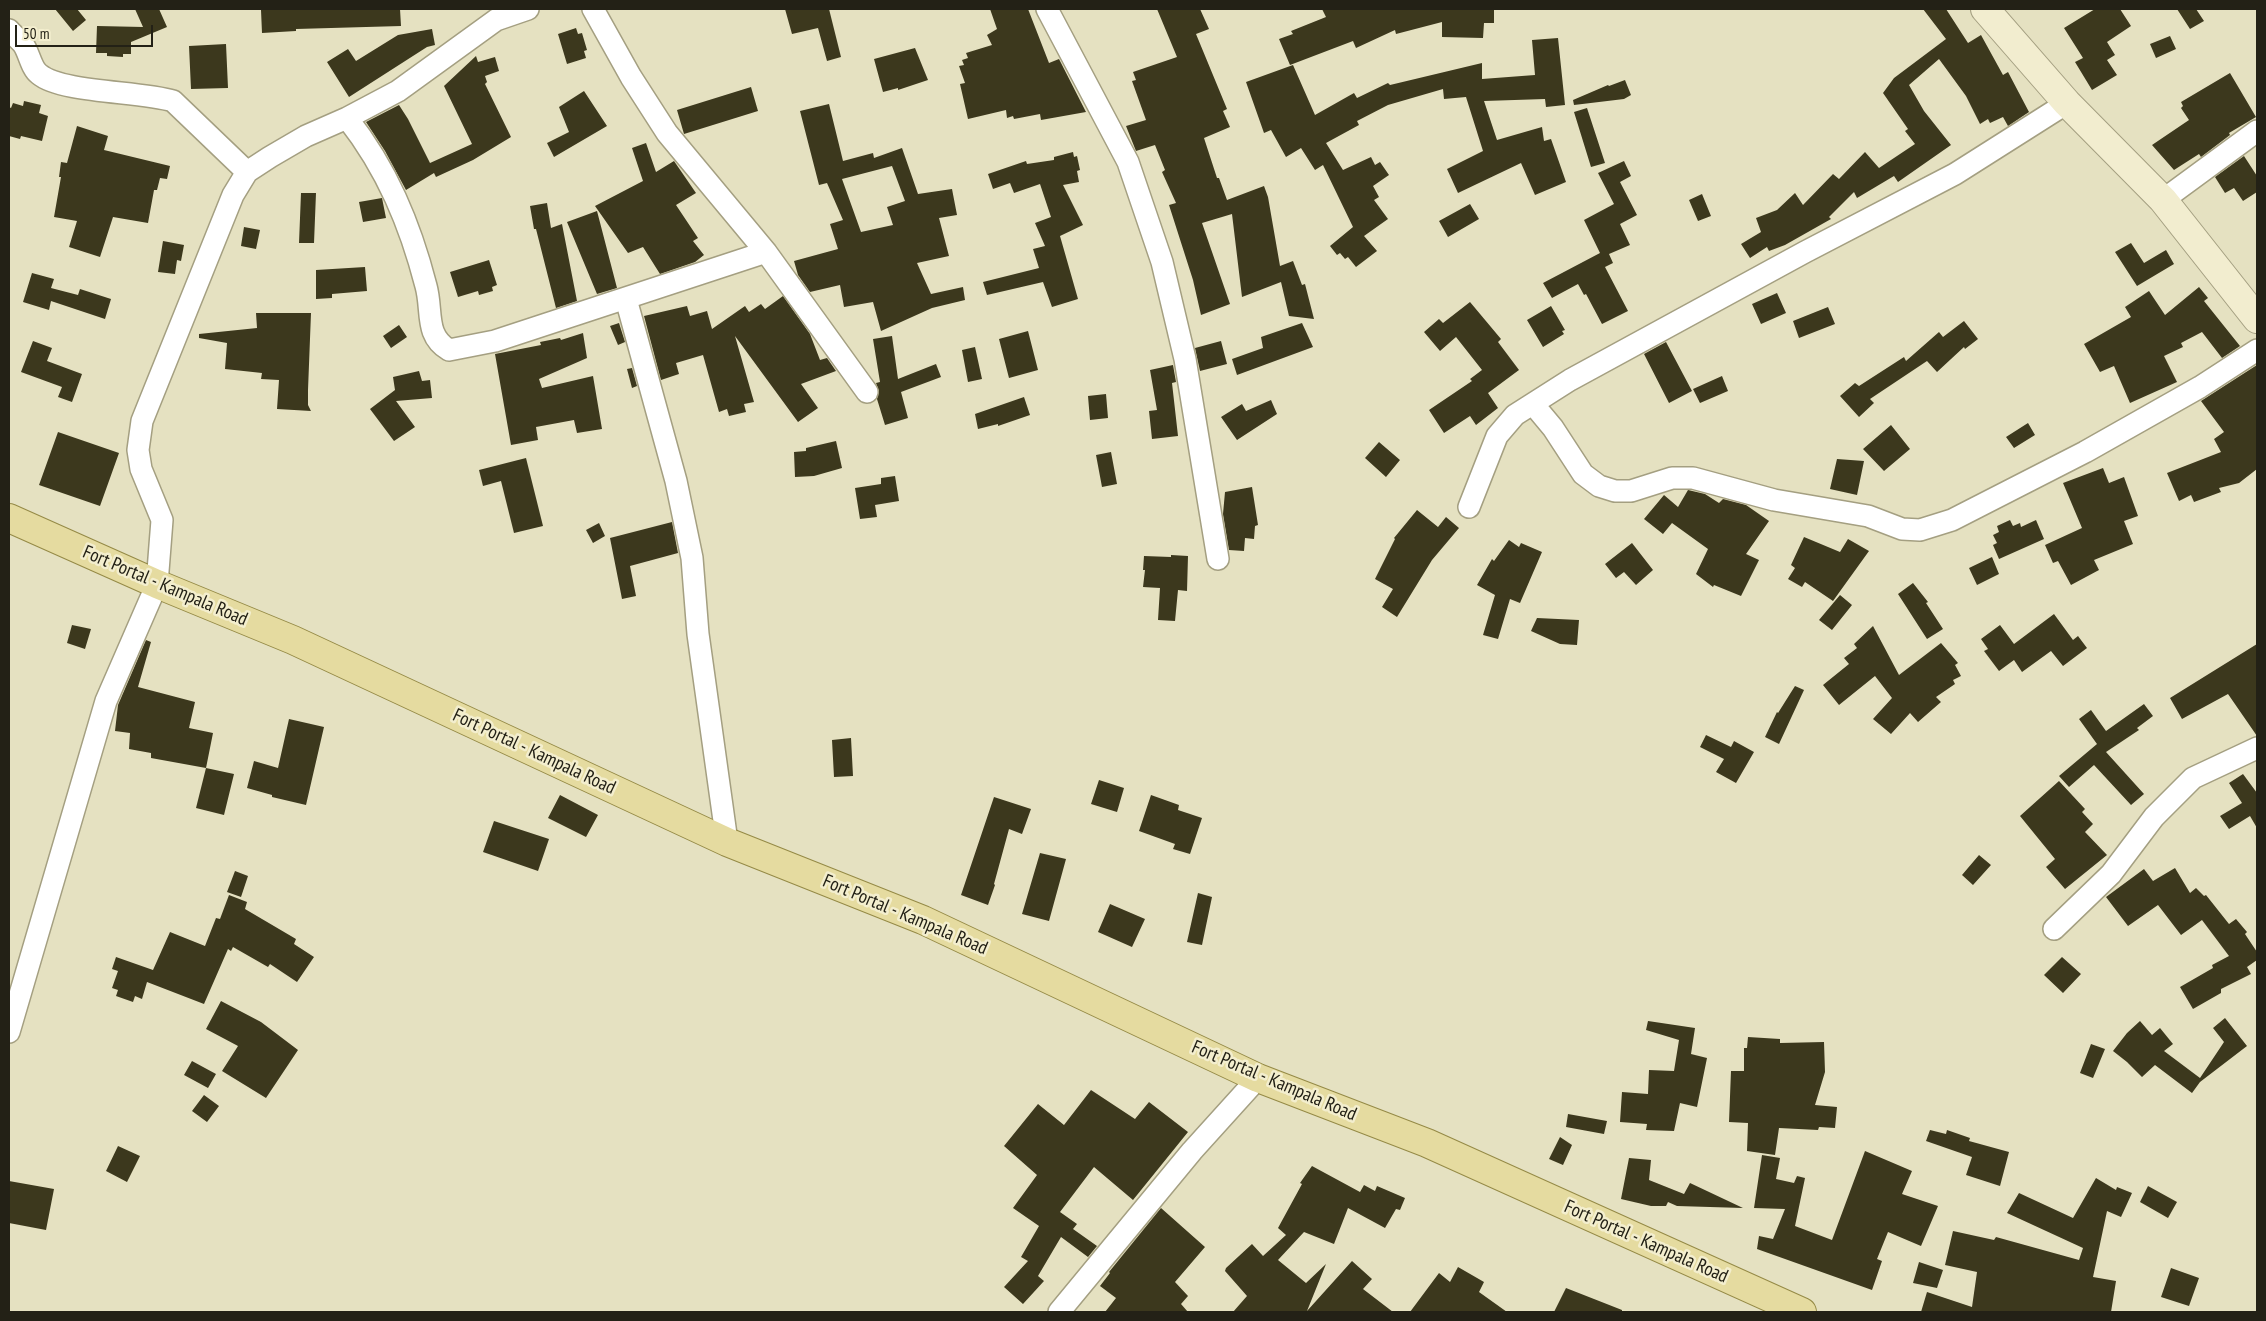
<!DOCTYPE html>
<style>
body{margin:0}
#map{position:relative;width:2266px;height:1321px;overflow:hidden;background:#e5e1c1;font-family:"PT Sans Narrow",sans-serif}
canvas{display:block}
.frame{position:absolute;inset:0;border:10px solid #232116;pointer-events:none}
.scale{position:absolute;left:15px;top:25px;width:138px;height:22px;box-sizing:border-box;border:2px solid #232116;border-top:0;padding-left:6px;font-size:15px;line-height:18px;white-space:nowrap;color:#232116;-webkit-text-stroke:4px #f3eece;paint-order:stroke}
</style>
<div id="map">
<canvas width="2266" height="1321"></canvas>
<div class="frame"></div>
<div class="scale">50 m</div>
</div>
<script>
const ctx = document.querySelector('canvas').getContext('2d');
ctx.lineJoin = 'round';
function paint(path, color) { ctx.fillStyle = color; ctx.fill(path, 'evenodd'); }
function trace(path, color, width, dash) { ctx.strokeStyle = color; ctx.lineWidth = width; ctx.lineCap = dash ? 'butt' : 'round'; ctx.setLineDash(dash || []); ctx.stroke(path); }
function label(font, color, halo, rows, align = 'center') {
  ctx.font = font + ' "PT Sans Narrow",sans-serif'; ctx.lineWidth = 5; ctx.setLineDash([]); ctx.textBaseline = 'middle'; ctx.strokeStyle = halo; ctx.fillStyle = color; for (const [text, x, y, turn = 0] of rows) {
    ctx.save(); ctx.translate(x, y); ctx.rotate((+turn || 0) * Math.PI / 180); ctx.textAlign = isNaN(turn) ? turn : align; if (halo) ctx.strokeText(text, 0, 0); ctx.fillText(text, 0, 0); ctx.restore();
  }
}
const building = new Path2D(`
 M55 9H77L86 20 73 31Z
 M135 9H159L167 27 131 42V54H123V57L107 56V53H96L97 26 143 27Z
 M288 9H400L401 26 296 29V31L262 33 261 10Z
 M785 9H829L841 57 827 61 818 28 792 34Z
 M990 9H1028L1049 63 1059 59 1086 112 1041 120 1040 114 1014 119 1013 116 1007 118 1006 110 968 119 960 84 965 83 959 66 964 65 962 60 968 58 966 53 992 45 987 35 997 29Z
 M1157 9H1200L1209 29 1196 34 1227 109 1223 111 1230 127 1204 138 1217 178H1219L1227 200 1264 186 1268 197 1280 266 1293 261 1302 285 1305 284 1314 319 1289 316 1281 282 1242 297 1232 214 1202 223 1230 304 1201 315 1193 280 1169 205 1176 203 1162 172 1165 170 1155 145 1136 151 1126 126 1146 120 1132 81 1136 80 1133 72 1177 57Z
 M1322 9H1494V23H1484L1483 38 1442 37V22L1396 34 1395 30 1356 48 1353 41 1290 65 1279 39 1293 34 1291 31 1326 17Z
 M1923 9H1946L1968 43 1981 35 2003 75 2008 72 2029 112 2008 126 2003 117 1990 123 1988 119 1980 124 1966 96 1939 59 1909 85 1924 111 1951 145 1898 182 1894 176 1857 198 1854 192 1829 217 1831 219 1785 245 1769 251 1767 247 1750 258 1741 244 1761 232 1756 218 1777 210 1795 193 1803 205 1833 174 1839 179 1865 152 1879 168 1915 144 1905 131 1908 129 1883 93 1894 78 1946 39Z
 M2095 9H2120L2131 26 2107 42 2115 55 2107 60 2117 75 2092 90 2075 62 2083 58 2064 28Z
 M2177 9H2196L2204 21 2190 29Z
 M576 28 578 34 582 33 587 50 584 51 586 58 567 64 558 34Z
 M432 29 435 45 427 47 349 97 327 62 348 49 356 61 398 35Z
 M2170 36 2176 49 2156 58 2150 44Z
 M1558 38 1565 105 1546 107 1545 99 1484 101 1497 140 1542 127 1544 141 1551 139 1566 182 1535 195 1521 163 1458 193 1447 169 1483 151 1466 97 1444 99 1443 89 1388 105 1357 121 1359 125 1326 143 1343 170 1371 157 1375 165 1380 162 1389 175 1373 186 1379 197 1374 200 1388 219 1364 236 1377 251 1356 267 1348 257 1345 259 1340 253 1337 255 1330 246 1353 227 1323 165 1315 170 1301 148 1286 157 1271 130 1264 133 1246 82 1293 65 1315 115 1354 93 1357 98 1388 83 1390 85 1482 63V79L1535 75 1532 40Z
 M226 44 228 88 191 89 189 46Z
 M915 48 928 80 898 90V88L883 92 874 59Z
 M476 56 478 62 495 57 499 71 485 76 487 82 485 84 511 137 473 160 436 177 434 173 406 190 385 151 366 122 399 105 408 119 430 163 472 144 444 86Z
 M2230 73 2256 117 2229 133 2230 135 2201 157 2199 154 2174 170 2152 145 2189 120 2181 108 2183 106 2181 102Z
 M1625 80 1631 95 1624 99 1574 105 1573 100 1608 85 1609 86Z
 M751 87 758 111 684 134 677 110Z
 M584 91 607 126 554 157 547 143 569 132 559 107Z
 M24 101 41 105 39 113 48 116 42 141 21 136 20 139 9 136V107L11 108 13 103 23 106Z
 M829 104 843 161 873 153 874 158 902 148 918 194 952 189 957 215 939 218 949 256 917 263 931 294 963 287 965 300 932 308 881 331 873 302 844 307 840 285 810 292 798 275 794 261 838 249 830 224 843 220 827 183 819 185 800 111ZM892 166 905 201 887 207 893 225 861 232 842 179Z
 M1587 108 1605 163 1591 167 1574 112Z
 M77 126 108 136 104 150 170 166 167 179 160 178 157 190H154L148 223 113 217 100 257 69 247 77 221 54 217 61 177H59L61 162 67 163Z
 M646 143 656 172 674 161 696 193 676 205 698 238 693 241 704 255 695 262 660 274 643 247 628 253 595 206 643 181 632 148Z
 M1073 152 1074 157 1077 156 1080 170 1077 171 1079 182 1063 185 1083 225 1060 236 1078 299 1052 307 1043 282 987 295 983 282 1039 268 1033 249 1045 246 1035 223 1051 217 1040 184 1014 193 1010 183 993 189 988 174 1026 161 1027 164 1054 160V157Z
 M2244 156 2257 176V192L2243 201 2234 188 2225 193 2215 177Z
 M1624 161 1631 176 1620 182 1637 215 1620 224 1630 245 1609 254 1613 263 1605 267 1628 311 1602 324 1586 294 1584 295 1578 284 1552 298 1543 283 1600 253 1584 220 1614 204 1598 173Z
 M301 193H316L314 243H299Z
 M1702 194 1711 216 1698 221 1689 200Z
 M382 198 386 218 363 222 359 202Z
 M547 203 551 228 562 224 577 301 556 308 536 229H534L530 206Z
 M1470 204 1479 219 1448 237 1439 221Z
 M597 211 617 288 597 294 567 222Z
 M244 227 260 230 256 249 241 246Z
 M163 241 184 245 181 261 177 260 175 274 158 272Z
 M2131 243 2144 263 2166 250 2174 264 2137 286 2115 252Z
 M489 260 497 285 492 287 493 291 479 295 478 291 458 297 450 272Z
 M365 267 367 291 332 294V298L316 299V270Z
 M32 273 54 279 51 288 78 295 80 289 111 299 105 319 51 301 49 310 23 302Z
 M2199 287 2208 298 2204 301 2240 346 2222 358 2202 332 2181 343 2183 347 2164 356 2177 382 2130 403 2114 366 2100 372 2084 344 2131 317 2125 307 2149 291 2165 315Z
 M1777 293 1786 313 1761 324 1752 304Z
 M783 296 810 334 820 360 827 358 836 371 801 384 818 408 798 422 735 336 754 402 744 404 746 412 729 416 727 409 719 412 703 355 676 363 679 374 661 380 644 316 687 306 690 316 707 311 712 329 745 306 749 312 761 304 765 309Z
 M1470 302 1501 339 1498 342 1519 370 1488 393 1498 408 1476 425 1470 416 1444 433 1429 410 1472 381 1470 379 1482 370 1456 337 1440 351 1424 332 1439 319 1443 323Z
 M1551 306 1565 330 1562 331 1564 334 1543 347 1527 320Z
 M1828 307 1835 324 1799 338 1793 321Z
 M256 313H311L308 390V405L311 411 277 409 279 380 261 379 262 373 225 369 227 343 199 338V334L257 328Z
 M1964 321 1978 339 1965 349 1964 347 1937 372 1927 361 1870 399 1874 403 1859 417 1840 396 1855 383 1859 386 1904 357 1906 361 1939 332 1943 337Z
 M619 323 625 342 618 345 610 326Z
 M1302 323 1313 347 1237 375 1232 359 1263 348 1261 337Z
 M399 325 407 337 391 348 383 336Z
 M1028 331 1038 370 1009 378 999 339Z
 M583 333 587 358 539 379 542 388 593 376 602 429 577 433 574 420 536 427 538 440 511 445 495 354 541 345 540 342 560 338 561 340Z
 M892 336 898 379 936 364 941 377 901 392 908 418 885 425 877 399 879 391 876 383 880 382 873 339Z
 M33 341 52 348 47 361 82 374 72 402 58 397 62 387 21 372Z
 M1221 341 1227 364 1200 371 1195 348Z
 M1666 342 1692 391 1669 403 1644 354Z
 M975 347 982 379 968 382 962 350Z
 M1173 365 1176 382 1172 383 1178 436 1152 439 1149 411 1157 410 1150 370Z
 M2257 365V469L2239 483 2219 488 2221 492 2194 502 2191 495 2179 501 2167 473 2221 452 2214 439 2224 432 2201 401Z
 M632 368 637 386 632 388 627 369Z
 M419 371 422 381 430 380 432 398 396 401 415 427 394 441 370 409 395 390 393 377Z
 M1722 376 1728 391 1700 403 1693 389Z
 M1106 394 1108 418 1090 420 1088 396Z
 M1024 397 1030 415 998 426V424L978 429 975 414Z
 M1271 400 1277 414 1237 440 1221 417 1242 404 1246 411Z
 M2028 423 2035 435 2014 448 2006 437Z
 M1891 425 1910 449 1884 471 1863 449Z
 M58 432 119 453 100 506 39 485Z
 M836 441 842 468 814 476 795 477 794 452 806 451V448Z
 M1379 442 1400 460 1386 477 1365 458Z
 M1111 452 1117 484 1102 487 1096 455Z
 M526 458 543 526 514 533 501 481 483 486 479 470Z
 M1837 459 1864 461 1857 495 1830 489Z
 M2103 468 2109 483 2124 477 2138 516 2124 521 2133 544 2094 560 2099 570 2071 585 2058 561 2053 563 2045 545 2082 528 2063 483Z
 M895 476 899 501 875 505 877 517 860 519 855 488 881 484V478Z
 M1252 487 1258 525 1255 526 1254 539 1245 538 1244 551 1229 550 1223 514 1225 492Z
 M1688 490 1705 494 1719 503 1723 499 1746 505 1769 521 1746 554 1759 560 1741 596 1714 585 1713 587 1696 574 1708 549 1672 523 1663 534 1644 519 1664 495 1678 507Z
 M1417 510 1438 527 1446 517 1459 528 1432 560 1397 617 1382 607 1393 589 1375 579 1395 539 1394 538Z
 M2010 520 2013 526 2020 523 2021 527 2036 520 2044 539 1999 559 1993 545 1997 543 1993 535 1999 532 1997 526Z
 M672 522 678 553 630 566 636 596 622 599 610 538Z
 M599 523 605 536 593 543 586 530Z
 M1804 537 1840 552 1848 539 1869 551 1833 601 1805 582 1802 587 1788 579 1795 568 1791 565Z
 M1509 540 1519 547 1521 543 1542 552 1520 603 1510 599 1498 639 1483 635 1495 595 1477 585 1492 559 1494 561Z
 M1632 543 1653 570 1636 585 1624 572 1616 578 1605 564Z
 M1171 555 1188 556 1187 591 1178 590 1175 621 1158 620 1160 588 1143 587 1145 570H1143L1144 556 1171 557Z
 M1992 557 1999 574 1977 585 1969 568Z
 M1913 583 1928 602 1926 603 1943 629 1927 639 1898 594Z
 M1840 595 1852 605 1832 630 1819 620Z
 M2054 614 2073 640 2078 636 2087 648 2063 666 2051 651 2022 672 2014 660 1999 671 1984 651 1988 649 1981 639 2000 625 2014 644Z
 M1537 618 1579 620 1577 645 1560 644 1531 631Z
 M72 625 91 629 85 649 67 643Z
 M1873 626 1899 675 1941 643 1958 663 1955 665 1961 676 1953 680 1955 684 1936 697 1941 702 1918 722 1910 713 1891 734 1873 719 1892 698 1875 676 1839 705 1823 685 1849 664 1844 658 1857 648 1854 644Z
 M146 640 151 642 138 687 195 702 189 728 213 733 206 768 151 758V753L129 749 130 733 115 731 118 705Z
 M2257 644V736L2228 694 2182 719 2170 698Z
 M1795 686 1804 690 1779 744 1765 737 1777 712 1778 713Z
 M2144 704 2153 716 2137 728 2139 730 2106 752 2144 794 2131 805 2094 765 2069 787 2059 776 2097 744 2079 719 2091 710 2106 731Z
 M289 719 324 727 306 805 272 797V795L247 788 254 761 278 768Z
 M1706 735 1731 747 1734 741 1754 752 1736 783 1716 772 1724 759 1700 747Z
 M851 738 853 776 834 777 832 740Z
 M206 768 234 774 224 815 196 808Z
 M2243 774 2257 793V828L2250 816 2229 829 2220 816 2242 803 2229 783Z
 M1099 780 1124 788 1117 812 1091 804Z
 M2059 781 2085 809 2082 812 2093 824 2085 832 2107 855 2065 889 2046 867 2055 859 2020 816Z
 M560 795 598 815 586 837 548 818Z
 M1151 795 1179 805 1178 810 1202 818 1190 854 1173 849 1175 844 1139 831Z
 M994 797 1031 809 1022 834 1009 829 994 884 995 885 988 905 961 895Z
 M494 821 549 839 538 871 483 852Z
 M1040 853 1066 859 1049 921 1022 914Z
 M1979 855 1991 865 1973 885 1962 875Z
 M2175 868 2190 893 2196 888 2204 896 2206 895 2229 924 2236 919 2247 932 2245 934 2257 952V960L2247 967 2251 974 2221 989V993L2193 1009 2180 987 2213 968 2212 965 2229 956 2202 920 2181 935 2158 905 2128 926 2106 897 2144 869 2153 881Z
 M235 871 248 876 241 897 227 892Z
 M1198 893 1212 897 1202 945 1187 942Z
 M229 895 247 902 245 909 296 939 294 944 314 957 297 982 270 964 268 967 233 947 231 951 228 949 204 1004 147 982 142 999 135 996 133 1002 116 996 118 990 112 988 118 971 112 969 116 957 153 970 170 932 205 946 216 918 220 919Z
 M1110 904 1145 919 1132 947 1098 932Z
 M2062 957 2081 974 2063 993 2044 975Z
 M221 1001 261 1022 298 1050 266 1098 222 1071 238 1046 206 1029Z
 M2225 1018 2247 1046 2200 1082 2192 1093 2155 1065 2142 1077 2127 1062 2113 1051 2127 1033 2140 1021 2152 1035 2160 1028 2173 1044 2164 1051 2200 1078 2224 1042 2213 1028Z
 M1648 1021 1695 1028 1691 1054 1707 1058 1697 1107 1680 1103 1674 1131 1646 1130 1647 1124 1620 1122 1622 1092 1648 1094 1649 1070 1674 1071 1679 1040 1646 1030Z
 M1748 1037 1780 1039V1043L1824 1042 1825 1072 1815 1105 1837 1107 1835 1128 1819 1127 1818 1130 1779 1128 1775 1155 1747 1151 1748 1123 1729 1122 1731 1071H1744V1048H1747Z
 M2091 1044 2105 1049 2093 1078 2080 1073Z
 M192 1061 216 1074 208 1088 184 1075Z
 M1091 1090 1135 1119 1149 1102 1188 1132 1133 1200 1094 1167 1060 1212 1077 1224 1073 1229 1097 1246 1088 1257 1061 1237 1038 1276 1044 1281 1023 1304 1004 1287 1028 1261 1021 1257 1039 1226 1013 1208 1037 1175 1004 1146 1038 1104 1064 1125Z
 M204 1095 219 1106 207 1122 192 1111Z
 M1568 1114 1607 1121 1604 1134 1566 1127Z
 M1930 1130 1946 1134 1947 1130 1970 1138 1969 1141 2009 1152 2000 1186 1966 1175 1972 1157 1926 1141Z
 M1560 1137 1572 1145 1563 1165 1549 1159Z
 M118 1146 140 1156 127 1182 106 1171Z
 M1865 1151 1912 1171 1902 1194 1938 1206 1921 1246 1888 1232 1877 1259 1882 1261 1872 1290 1757 1249 1759 1236 1773 1239 1785 1209 1754 1208 1762 1155 1780 1158 1776 1179 1794 1183 1797 1176 1805 1178 1795 1226 1832 1240Z
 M1629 1158 1651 1160 1649 1180 1684 1194 1690 1183 1743 1208 1677 1206 1668 1202 1666 1206H1651L1621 1199Z
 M1312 1166 1360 1192 1364 1185 1375 1191 1377 1186 1405 1198 1400 1210 1396 1209 1385 1228 1348 1208 1334 1244 1304 1232 1278 1260 1306 1283 1326 1264 1307 1311 1352 1261 1372 1279 1363 1289 1393 1312H1233L1247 1296 1225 1271 1226 1268 1252 1244 1263 1256 1286 1235 1278 1228 1302 1184 1300 1183Z
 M2096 1178 2116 1190 2117 1187 2132 1193 2121 1217 2107 1211 2093 1277 2116 1281 2111 1312H1921L1927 1292 1972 1307 1977 1272 1945 1265 1953 1231 1994 1240 1996 1237 2079 1260 2083 1248 2007 1213 2019 1193 2073 1218Z
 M9 1181 54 1189 46 1230 9 1223Z
 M2148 1186 2177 1202 2168 1218 2140 1202Z
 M1161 1208 1205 1247 1175 1282 1188 1296 1181 1304 1188 1312H1105L1116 1298 1100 1286 1110 1273 1109 1272Z
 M1919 1262 1943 1270 1937 1288 1913 1283Z
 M1458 1267 1484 1282 1479 1292 1507 1312H1410L1439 1273 1450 1282Z
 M2171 1268 2199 1278 2189 1306 2161 1297Z
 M1566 1288 1622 1310V1312H1554Z`);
const street = new Path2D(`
 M593 9 631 77 667 133 766 252 867 392
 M1047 9 1128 162 1162 262 1185 359 1218 559
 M9 30C13 35 19 39 23 44 29 52 31 68 39 74 61 93 140 91 173 101L247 172
 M347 118C387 169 410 224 426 286 433 311 424 335 449 350L495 341 766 252
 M2163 200 2257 131
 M626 299 676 481 692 558 698 634 727 842
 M1533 404 1553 428 1583 474 1599 486 1615 491H1631L1672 478H1693L1774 500 1868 516 1902 529 1920 530 1952 520 2085 452 2200 387 2257 350
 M1469 507 1497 436 1515 415 1570 380 1805 252 1955 174 2067 103
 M2054 929 2111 874 2154 817 2193 778 2257 748
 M9 1032 106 701 157 584 162 520 141 469 138 450 142 421 233 195 247 172 270 157 306 136 347 118 398 91 496 20 528 9
 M1059 1312 1192 1151 1258 1078`);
const secondary = new Path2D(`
 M1985 9 2067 103 2163 200 2257 319`);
const primary = new Path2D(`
 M9 518 157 584 293 640 727 842 923 920 1258 1078 1427 1143 1802 1312`);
const streetNames = [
 ["Fort Portal - Kampala Road",165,586,23],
 ["Fort Portal - Kampala Road",534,752,25],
 ["Fort Portal - Kampala Road",905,915,23],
 ["Fort Portal - Kampala Road",1274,1081,23],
 ["Fort Portal - Kampala Road",1646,1242,24]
];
paint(building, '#3c381d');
trace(street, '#a49f81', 24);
trace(secondary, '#a49f81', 30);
trace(primary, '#958a46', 30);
trace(street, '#fff', 21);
trace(secondary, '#f2edcf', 28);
trace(primary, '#e5dba0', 28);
label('19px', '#232116', '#f3eece', streetNames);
</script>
